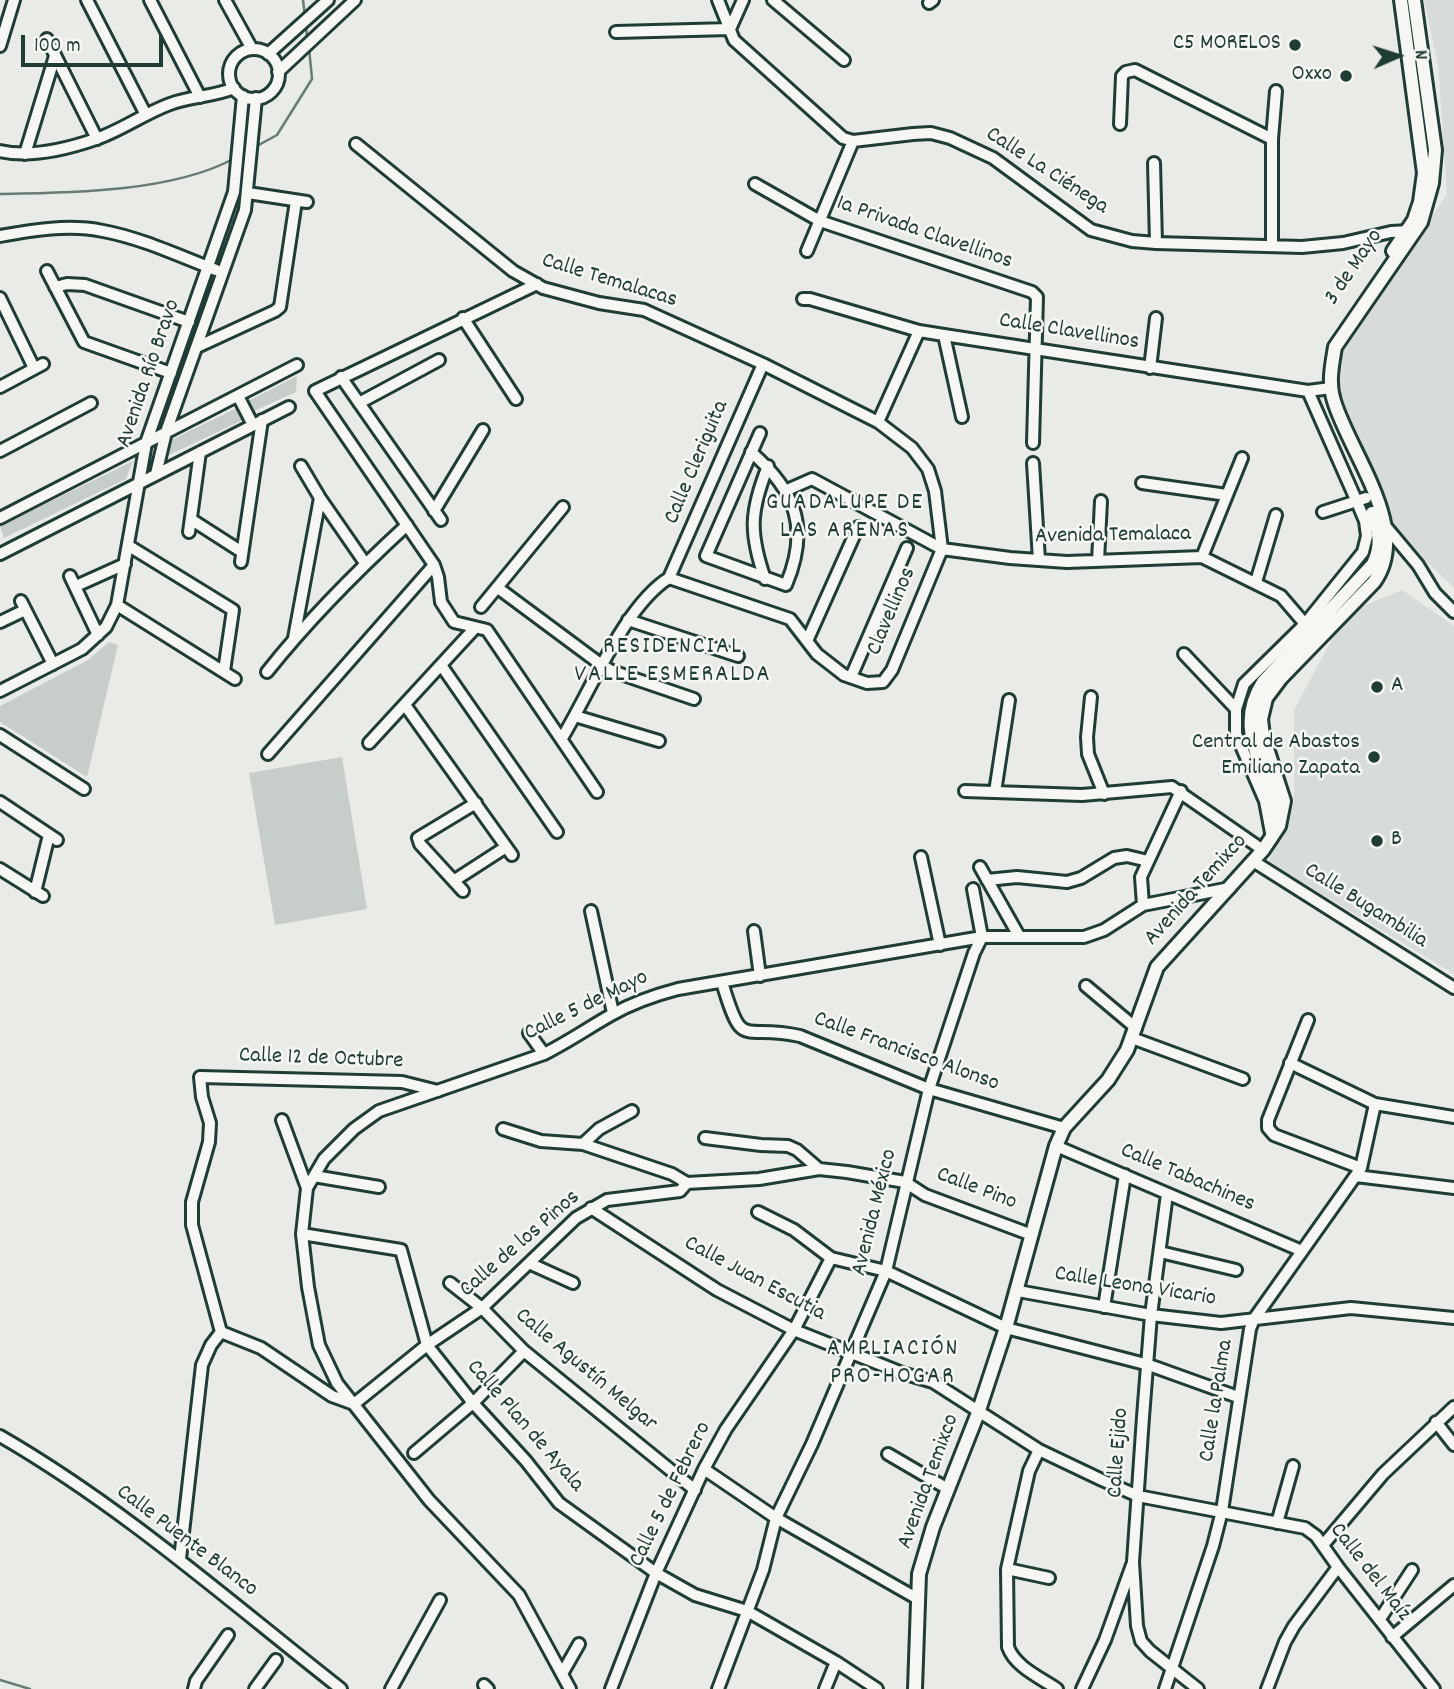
<!DOCTYPE html>
<meta charset="utf-8">
<style>
body{margin:0}
#map{position:relative;width:1454px;height:1689px;overflow:hidden;background:#e9ebe7;font-family:Dekko,sans-serif}
canvas{display:block}
.north{position:absolute;left:1363px;top:21px;width:70px;height:70px;-webkit-text-stroke:5px #f6f6f2;paint-order:stroke;rotate:87deg;font-size:19px;font-weight:700;line-height:28px;text-align:center;color:#1f3d34}
.north::after{content:'';display:block;margin:auto;width:24px;height:32px;background:#1f3d34;clip-path:polygon(50% 0,100% 100%,50% 72%,0 100%)}
.scale{position:absolute;left:21px;top:35px;width:142px;height:32px;box-sizing:border-box;border:4px solid #1f3d34;border-top:0;padding-left:9px;font-size:21px;line-height:24px;white-space:nowrap;color:#1f3d34;-webkit-text-stroke:5px #f6f6f2;paint-order:stroke}
</style>
<div id="map">
<canvas width="1454" height="1689"></canvas>
<div class="north">N</div>
<div class="scale">100 m</div>
</div>
<script>
const ctx = document.querySelector('canvas').getContext('2d');
ctx.lineJoin = 'round';
function paint(path, color) { ctx.fillStyle = color; ctx.fill(path, 'evenodd'); }
function trace(path, color, width, dash) { ctx.strokeStyle = color; ctx.lineWidth = width; ctx.lineCap = dash ? 'butt' : 'round'; ctx.setLineDash(dash || []); ctx.stroke(path); }
function label(font, color, halo, rows, align = 'center') {
  ctx.font = font + ' Dekko,sans-serif'; ctx.lineWidth = 5; ctx.setLineDash([]); ctx.textBaseline = 'middle'; ctx.strokeStyle = halo; ctx.fillStyle = color; for (const [text, x, y, turn = 0] of rows) {
    ctx.save(); ctx.translate(x, y); ctx.rotate((+turn || 0) * Math.PI / 180); ctx.textAlign = isNaN(turn) ? turn : align; if (halo) ctx.strokeText(text, 0, 0); ctx.fillText(text, 0, 0); ctx.restore();
  }
}
const built = new Path2D(`
 M1424 0H1454V588L1428 563 1388 518 1335 385 1342 348 1447 194 1438 65Z
 M1402 590 1454 626V974L1269 862 1294 804V710L1346 613Z`);
const green = new Path2D(`
 M297 376 296 392 252 412 246 402Z
 M239 407 243 420 165 457 171 440Z
 M133 461 126 479 4 538 0 526Z
 M109 642 118 645 87 777 0 722V706L88 660Z
 M342 757 367 909 275 925 249 773Z`);
const stream = new Path2D(`
 M303 0 305 17
 M306 24 307 38
 M255 147 277 135 312 79 309 48
 M0 194C70 193 172 192 233 159
 M0 1680 30 1689`);
const minor = new Path2D(`
 M87 0 146 115
 M150 0 200 97
 M225 0 252 49
 M718 0 734 40 843 138 853 141 913 134 931 133 950 138 993 158 1091 230 1132 241 1156 243 1302 247 1343 243 1391 232 1410 231
 M773 0 844 60
 M929 3 933 0
 M616 32 730 29 743 0
 M47 39 97 139
 M0 46 14 0
 M229 74a25 25 0 1 1 50 0a25 25 0 1 1-50 0Z
 M268 54 328 0
 M278 72 355 0
 M1120 124 1122 76 1126 72 1135 70 1272 139
 M356 144 513 271 543 288 599 303 644 310 763 364 878 422 912 448 928 469 935 491 942 549 892 670 883 682 867 683 844 675 817 654 790 619 669 578
 M0 151C30 158 67 149 96 139 122 130 145 113 170 104 191 96 213 97 234 88
 M25 154 55 56
 M1154 163 1156 243
 M755 184 820 221 1032 292 1037 297 1033 443
 M248 193 307 202
 M0 236C33 230 69 224 103 231 141 238 179 256 216 270
 M1272 245V139L1276 91
 M807 251 853 141
 M47 271 84 342 171 373
 M537 284 315 391 434 565 438 577 441 602 454 622 487 630 597 792
 M55 287 67 284 85 285 189 322
 M0 298 34 368
 M803 299H810L919 331 944 335 1308 391 1331 388
 M463 318 516 399
 M944 335 962 417
 M197 347 275 311 280 307 296 201
 M1150 368 1156 318
 M341 377 441 520
 M0 387 43 364
 M238 396 253 425
 M359 403 439 360
 M878 422 919 331
 M0 451 91 403
 M751 452C796 491 810 528 786 585L706 556 760 433
 M1033 463 1039 560
 M301 466 320 498 365 563
 M156 474 166 432 245 210 256 98
 M1142 483 1227 495
 M787 490 812 479 942 549 1010 558 1067 562 1202 557 1281 596 1305 624
 M434 511 483 430
 M1323 512 1366 498
 M0 518 297 365
 M192 520 242 552
 M1382 522 1418 565 1435 593 1454 612
 M189 532 200 452
 M129 546 233 610 224 671
 M0 554 289 407
 M1202 557 1242 458
 M1098 561 1101 501
 M241 562 262 420
 M70 576 98 635
 M669 578 763 364
 M765 579C749 533 750 511 768 466
 M1256 582 1276 515
 M76 586 125 564
 M498 588 603 666 612 671 694 699
 M21 601 53 664
 M117 605 235 679
 M481 607 563 507
 M628 620 738 656
 M0 622 25 610
 M294 638 320 498
 M807 641 858 527
 M1184 654 1236 709
 M441 665 557 832
 M267 672C309 619 357 571 407 525
 M851 677 907 548
 M0 691 82 649 106 627 117 605 146 443 234 192 243 96
 M1091 697 1087 737 1088 754 1104 794
 M405 705 512 855
 M575 716 659 741
 M0 735 84 789
 M562 738C590 692 625 605 669 578
 M369 743 474 629
 M268 754 434 565
 M965 791 1082 795 1172 787 1263 850
 M995 792 1009 700
 M0 802 57 840
 M1272 838 1265 801 1236 734V709L1244 684 1305 624 1363 552 1367 536 1365 521 1357 502 1308 391
 M921 857 940 945
 M1253 861 1454 988
 M980 867 1019 936
 M0 869 43 896
 M455 880 506 847
 M987 880 1017 877 1067 882 1081 878 1114 858 1127 856 1148 861
 M463 891 420 844 418 838 476 803
 M35 892 49 835
 M1143 905 1141 877 1181 791
 M591 911 613 1013
 M754 931 760 976
 M722 982C743 1053 741 1023 800 1036L929 1089 1064 1128
 M1086 986 1136 1028
 M1308 1020 1268 1120V1128L1274 1135 1361 1168
 M529 1033 544 1054
 M1132 1038 1243 1079
 M1290 1063 1375 1104 1454 1117
 M282 1120 307 1188
 M503 1129 541 1141 583 1144 672 1174 687 1183
 M705 1138 761 1145 788 1146 797 1150 819 1169
 M583 1144 599 1129 632 1111
 M1056 1146 1302 1251
 M314 1176 379 1187
 M1356 1176 1454 1188
 M1167 1194 1151 1315 1143 1417 1133 1562 1137 1626 1141 1641 1150 1651 1198 1689
 M591 1208 717 1290 794 1330 902 1373 933 1382 1039 1450 1102 1480 1138 1496 1305 1528 1316 1536 1338 1567 1434 1689
 M758 1212 794 1230 831 1258 886 1271 1006 1328 1149 1365 1238 1397
 M302 1234 401 1250 427 1345 473 1403 526 1461 559 1503 656 1573 695 1595 747 1611 836 1662 877 1689
 M1160 1252 1236 1270
 M531 1264 573 1283
 M450 1283 482 1308 524 1351 695 1490
 M1018 1291 1151 1315 1221 1323 1351 1308 1454 1318
 M1104 1307 1125 1175
 M221 1332 261 1348 332 1396 354 1404 427 1345 482 1308 576 1218 607 1200 680 1191 687 1183 759 1179 819 1169 847 1172 905 1182 925 1195 1032 1235
 M221 1332 192 1225V1202L209 1142 210 1123 202 1097 200 1077 402 1082 438 1091
 M1436 1422 1454 1445
 M0 1436C123 1507 230 1602 341 1689
 M1039 1450 1029 1471 1007 1569 1008 1647C1015 1667 1041 1678 1057 1689
 M414 1453 473 1403 524 1351
 M888 1454 948 1489
 M704 1469 776 1518 918 1599
 M1277 1523 1293 1466
 M1323 1545 1383 1474 1454 1407
 M180 1559 202 1365 211 1345 221 1332
 M1007 1569 1049 1578
 M1380 1619 1412 1570
 M1392 1637 1454 1585
 M563 1672 579 1644
 M484 1685 488 1689
 M194 1689 196 1681 228 1635
 M255 1689 276 1660
 M391 1689 440 1600
 M570 1689 519 1595 429 1500 337 1383 319 1345 308 1287 302 1234 307 1188 324 1159 354 1129 379 1111 544 1054C568 1042 588 1028 611 1015 632 1003 655 995 678 989L982 937H1084L1104 930 1143 905 1230 888
 M611 1689 656 1573 704 1469 726 1429 794 1330 831 1258
 M718 1689 763 1570 776 1518 812 1444 886 1271 929 1089 974 953 982 937 973 889
 M825 1689 836 1662
 M1082 1689 1105 1640 1132 1565
 M1165 1689 1213 1546 1222 1511 1250 1329 1254 1319 1361 1168 1375 1104
 M1267 1689 1285 1642 1294 1626 1338 1567`);
const major = new Path2D(`
 M1393 251 1414 220 1420 202 1424 173 1401 0
 M1278 819C1270 768 1231 732 1263 682L1373 564C1382 546 1379 531 1372 513
 M915 1689 919 1574 933 1527 978 1413 1006 1328 1056 1146 1064 1128 1108 1080 1127 1050 1157 967 1263 850 1279 826 1284 801 1263 736 1261 719 1266 698 1281 678 1374 582C1412 529 1350 454 1334 401 1328 383 1332 365 1335 347L1421 222 1432 183 1435 150 1414 0`);
const markers = [
 [1295,45,7,"#1f3d34"],
 [1346,76,7,"#1f3d34"],
 [1377,687,7,"#1f3d34"],
 [1374,757,7,"#1f3d34"],
 [1377,841,7,"#1f3d34"]
];
const poiNames = [
 ["C5 MORELOS",1281,45],
 ["Oxxo",1332,76],
 ["A",1391,687,"left"],
 ["Central de Abastos",1360,744],
 ["Emiliano Zapata",1360,770],
 ["B",1391,841,"left"]
];
const streetNames = [
 ["Calle La Ciénega",1046,172,33],
 ["1a Privada Clavellinos",924,234,19],
 ["3 de Mayo",1355,268,-56],
 ["Calle Temalacas",609,282,17],
 ["Calle Clavellinos",1069,333,9],
 ["Avenida Río Bravo",150,374,-71],
 ["Calle Cleriguita",698,463,-67],
 ["Avenida Temalaca",1113,537,-1],
 ["Clavellinos",893,612,-67],
 ["Avenida Temixco",1197,891,-48],
 ["Calle Bugambilia",1365,907,32],
 ["Calle 5 de Mayo",587,1007,-26],
 ["Calle Francisco Alonso",906,1053,20],
 ["Calle 12 de Octubre",321,1060,2],
 ["Calle Tabachines",1187,1179,23],
 ["Calle Pino",976,1190,21],
 ["Avenida México",876,1213,-76],
 ["Calle de los Pinos",521,1245,-41],
 ["Calle Juan Escutia",754,1280,28],
 ["Calle Leona Vicario",1135,1288,9],
 ["Calle Agustín Melgar",585,1371,40],
 ["Calle la Palma",1218,1401,-81],
 ["Calle Plan de Ayala",524,1427,49],
 ["Calle Ejido",1120,1453,-86],
 ["Avenida Temixco",930,1482,-70],
 ["Calle 5 de Febrero",672,1495,-64],
 ["Calle Puente Blanco",186,1542,37],
 ["Calle del Maíz",1369,1573,52]
];
const neighbourhoodNames = [
 ["GUADALUPE DE",845,505],
 ["LAS ARENAS",845,533],
 ["RESIDENCIAL",673,649],
 ["VALLE ESMERALDA",673,677],
 ["AMPLIACIÓN",893,1351],
 ["PRO-HOGAR",893,1379]
];
paint(built, '#d8dcd8');
paint(green, '#c7cec9');
trace(stream, '#687c75', 2.5);
trace(minor, '#1f3d34', 16);
trace(major, '#1f3d34', 18);
trace(minor, '#f6f6f2', 10);
trace(major, '#f6f6f2', 12);
for (const [x, y, r, color] of markers) { const dot = new Path2D(); dot.arc(x, y, r, 0, 2 * Math.PI); ctx.fillStyle = color; ctx.fill(dot); trace(dot, '#f6f6f2', 2.5); }
label('23px', '#1f3d34', '#f6f6f2', poiNames, 'right');
label('23px', '#1f3d34', '#f6f6f2', streetNames);
ctx.letterSpacing = '2px';
label('24px', '#1f3d34', '#f6f6f2', neighbourhoodNames);
ctx.letterSpacing = '0px';
</script>
